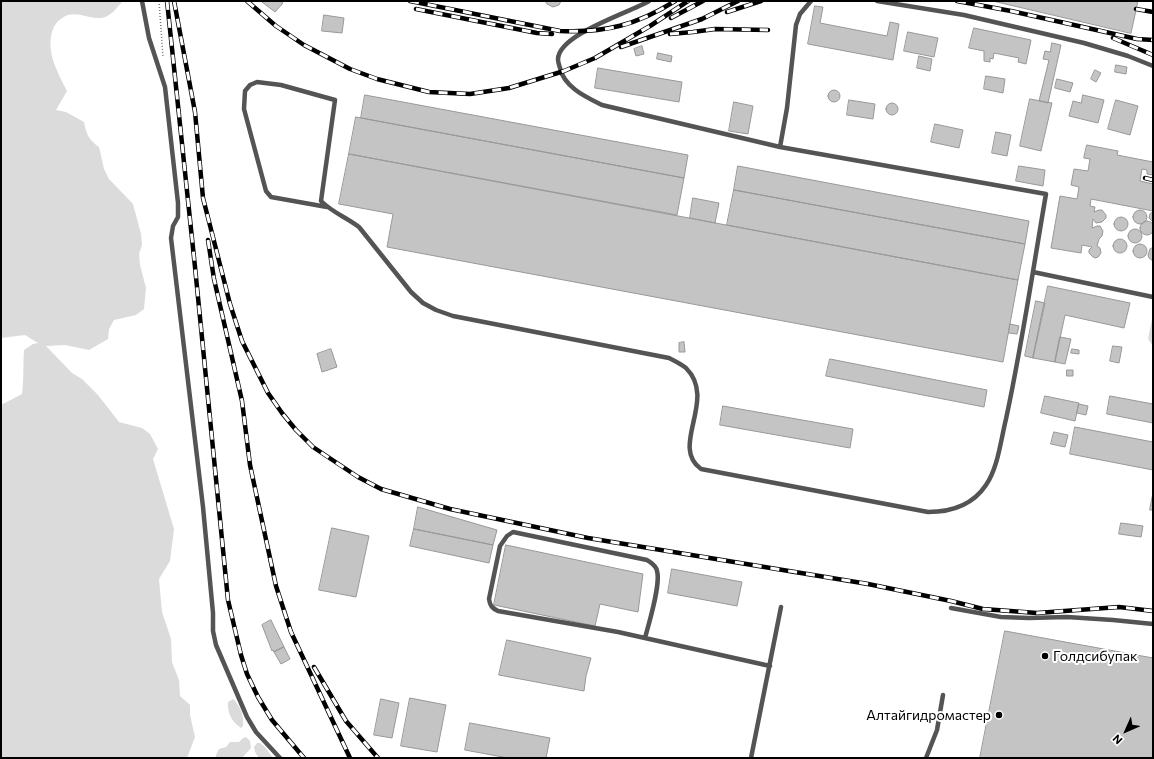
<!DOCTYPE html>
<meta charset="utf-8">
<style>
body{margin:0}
#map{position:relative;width:1154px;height:759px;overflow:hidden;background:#fff;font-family:Commissioner,sans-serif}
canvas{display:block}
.frame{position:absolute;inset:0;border:2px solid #000;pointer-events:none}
.north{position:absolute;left:1106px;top:711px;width:40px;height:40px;-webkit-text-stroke:3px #fff;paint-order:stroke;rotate:225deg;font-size:11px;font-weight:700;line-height:16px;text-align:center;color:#000}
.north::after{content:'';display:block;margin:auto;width:14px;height:18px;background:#000;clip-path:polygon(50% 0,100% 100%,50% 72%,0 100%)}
</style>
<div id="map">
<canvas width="1154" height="759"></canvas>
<div class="frame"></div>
<div class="north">N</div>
</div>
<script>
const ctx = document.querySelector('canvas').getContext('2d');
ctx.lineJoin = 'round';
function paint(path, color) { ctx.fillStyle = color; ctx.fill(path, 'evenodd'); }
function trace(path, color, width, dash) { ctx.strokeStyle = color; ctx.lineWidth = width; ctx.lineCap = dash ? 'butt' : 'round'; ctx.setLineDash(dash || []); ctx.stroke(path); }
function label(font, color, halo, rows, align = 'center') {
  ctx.font = font + ' Commissioner,sans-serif'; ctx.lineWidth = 4; ctx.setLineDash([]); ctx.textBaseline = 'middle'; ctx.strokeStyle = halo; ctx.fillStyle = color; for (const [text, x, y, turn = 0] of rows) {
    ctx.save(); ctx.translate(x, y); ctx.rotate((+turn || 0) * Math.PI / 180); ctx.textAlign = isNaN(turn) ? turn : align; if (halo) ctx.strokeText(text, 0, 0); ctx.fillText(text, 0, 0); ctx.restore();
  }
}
const green = new Path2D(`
 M1 1H123C117 7 111 17 101 18 91 19 78 12 68 15 48 22 48 46 54 63 57 72 62 81 67 91L56 110 66 112 84 122C86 134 89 140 99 147L104 169 109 179 133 204 141 234 142 245 139 254 140 265 146 288 144 309 136 315 114 320 109 329 108 339 89 350 65 345 46 346 72 373 82 379 98 395 119 422 142 428 150 434 158 449 153 459 174 529 170 561 159 579 162 612 171 639 172 662 179 680 180 696 190 705V715L195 737 187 758H1V405L22 394C24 379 23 365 24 350L33 344 38 343 25 335 1 338Z
 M1153 314V346L1148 339Z
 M233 699C241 706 244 717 243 726L241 728C232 722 227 713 228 702Z
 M246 737 250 741 251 748 242 758H216V755L219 749 226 747 230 742H239L243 738Z
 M257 743H260L265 747 273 758H259L255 752 254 747Z`);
const building = new Path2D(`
 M263 1H280L283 3 275 12 262 2Z
 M546 1H561L559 5 553 7 547 4Z
 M993 1H1138L1131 33Z
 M815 6 823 7 820 23 887 36 890 22 899 24 893 60 808 44Z
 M324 15 344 18 342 33 322 31Z
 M974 28 1031 40 1026 64 1018 62 1019 58 994 53 993 59 990 58V62L984 61V51L969 48Z
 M908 32 938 38 934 57 904 51Z
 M1052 43 1061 45 1048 103 1039 101 1049 60 1043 59 1045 51 1050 52Z
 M642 46 644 54 636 56 634 49Z
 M658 53 672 56 671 62 657 59Z
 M919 56 932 59 930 71 917 68Z
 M1116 65 1127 67 1126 74 1115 72Z
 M598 68 682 82 679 102 595 88Z
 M1095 70 1101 73 1096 82 1091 79Z
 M986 76 1005 79 1003 93 984 89Z
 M1057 79 1073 83 1070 92 1055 88Z
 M828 96a6 6 0 1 1 12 0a6 6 0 1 1-12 0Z
 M365 95 688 155 684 178 361 118Z
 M1083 95 1104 100 1098 123 1069 116 1073 101 1081 103Z
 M1030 99 1052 103 1041 151 1020 146Z
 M849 100 875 104 873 119 847 115Z
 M1116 100 1138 106 1130 135 1108 129Z
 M734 102 753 106 748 134 729 131Z
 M886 109a6 6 0 1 1 12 0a6 6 0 1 1-12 0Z
 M356 117 684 178 677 215 349 154Z
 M935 124 963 130 959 148 931 142Z
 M996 132 1011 135 1007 156 992 153Z
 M1087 145 1118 151 1117 155 1153 162V175L1147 174V170L1142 169 1140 181 1153 184V211L1091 199 1090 206 1095 207 1094 212 1099 210H1102L1106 215V218L1102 222 1096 223 1093 219 1092 228 1097 226H1100L1103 231 1102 236 1099 239 1097 246 1100 248 1101 253 1098 257 1095 258 1093 257 1089 253V250L1092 247 1082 245 1081 253 1051 248 1060 196 1077 199 1079 187 1071 185 1074 169 1088 171 1090 159 1084 158Z
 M349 154 1018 280 1003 362 387 247 393 214 339 204Z
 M738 166 1029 221 1025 244 734 190Z
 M1019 166 1045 170 1043 186 1016 181Z
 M734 190 1025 244 1018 280 727 225Z
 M693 198 719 203 715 223 690 218Z
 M1133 217a7 7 0 1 1 14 0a7 7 0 1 1-14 0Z
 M1153 212V222L1149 218 1150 214Z
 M1114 224a7 7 0 1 1 14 0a7 7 0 1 1-14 0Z
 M1140 228a7 7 0 1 1 14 0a7 7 0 1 1-14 0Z
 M1128 236a7 7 0 1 1 14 0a7 7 0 1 1-14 0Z
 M1113 246a7 7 0 1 1 14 0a7 7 0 1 1-14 0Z
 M1133 251a7 7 0 1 1 14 0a7 7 0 1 1-14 0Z
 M1153 248V261L1149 258 1148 255 1150 249Z
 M1048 286 1130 303 1124 328 1065 315 1055 362 1033 358Z
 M1036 301 1045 303 1033 358 1025 356Z
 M1010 324 1019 326 1017 334 1009 333Z
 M1060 337 1071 339 1065 364 1055 362Z
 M684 342 685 352H679V343Z
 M1113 346 1122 347 1119 363 1110 361Z
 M331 349 337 367 322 372 317 354Z
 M1072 349 1079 350V354L1071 353Z
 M830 359 987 390 984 407 826 376Z
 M1067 370H1073V376H1067Z
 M1045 396 1079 403 1075 421 1041 413Z
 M1110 396 1153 404V423L1107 414Z
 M1079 404 1088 406 1086 415 1077 413Z
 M723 406 853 429 850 448 720 425Z
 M1075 427 1153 442V470L1070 454Z
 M1054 432 1068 435 1065 447 1051 444Z
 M1153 493V510H1150Z
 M418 507 497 530 493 545 414 529Z
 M1121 523 1143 526 1141 537 1119 534Z
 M332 528 369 536 356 597 319 590Z
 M414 529 493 545 489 563 410 546Z
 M506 545 643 574 638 612 600 604 595 626 494 605Z
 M672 569 742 582 737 606 668 593Z
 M271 620 284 647 274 652 273 650 272 651 262 625Z
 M1005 631 1153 658V758H980Z
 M507 640 591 658 586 676 584 691 499 675Z
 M284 647 290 659 281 664 274 652Z
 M410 698 446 705 437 752 401 746Z
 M381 699 399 703 392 738 374 735Z
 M470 723 550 738 546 758H508L465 750Z`);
const path = new Path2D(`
 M159 1 163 57`);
const lane = new Path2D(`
 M142 1 149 38 165 87 178 203V217L173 226 171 238 203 507 213 613V631L216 645 247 717 256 732 280 758
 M877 1 964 15 1084 43 1128 56 1153 66
 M780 147 787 108 796 25 800 14 811 1
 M327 207 271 197 266 191 244 109 245 91 250 85 257 82 281 85 335 100 321 201C333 213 346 217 359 227L411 292 423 303 436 310 453 316 669 358C675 361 681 364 686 368 718 400 669 446 701 469L928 512C951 512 972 506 986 485 998 468 1001 439 1006 419 1022 345 1033 269 1046 194L780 147 602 105C586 97 564 87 560 68 559 65 558 61 558 59 559 34 629 13 649 1
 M1033 272 1153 297
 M951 608 1001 617 1029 618 1067 617 1113 620 1153 624
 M645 638C649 623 661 584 657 571 656 565 651 563 647 560L513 532 507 536 500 546 489 599C490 606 492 608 498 611L618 632 770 666
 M751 758 781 607
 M926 758 937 730 943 695`);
const rail = new Path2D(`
 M167 1 195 267 228 600 241 655 247 674 258 697 272 720 304 758
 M174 1 195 112 203 198 230 304 242 341 268 393 282 413 296 430 313 447 358 477 381 489 450 509 588 538 868 584 951 601 983 609 1037 613 1119 607 1153 611
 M247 1 276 26 304 45 350 69 377 79 429 92 470 94 509 88 564 71 595 58 650 26 688 1
 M410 1 560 31C605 33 637 25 675 1
 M957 1 1011 11 1137 39 1153 40
 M416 9 537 33 552 34
 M1136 9 1153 12
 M727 12 761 1
 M671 18 703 1
 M670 34 693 32 715 29 768 30
 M1113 38 1153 55
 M621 47 702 19 738 1
 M1145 178 1153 180
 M208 240 214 279 242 401 250 465 276 586 291 632 350 758
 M314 667 346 721 378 758`);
const markers = [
 [1045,656,4,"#000"],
 [999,715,4,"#000"]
];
const poiNames = [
 ["Голдcибупак",1053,656],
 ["Алтайгидромастер",991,715,"right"]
];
paint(green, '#dbdbdb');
paint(building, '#c4c4c4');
trace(building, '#989898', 1);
trace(path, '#767676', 1.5, [1, 2]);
trace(lane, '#545454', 4.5);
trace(rail, '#000', 4.5);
trace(rail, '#fff', 3, [9]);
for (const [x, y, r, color] of markers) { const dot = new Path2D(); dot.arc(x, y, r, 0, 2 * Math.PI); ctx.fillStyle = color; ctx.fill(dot); trace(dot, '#fff', 1.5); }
label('14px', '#000', '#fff', poiNames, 'left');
</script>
